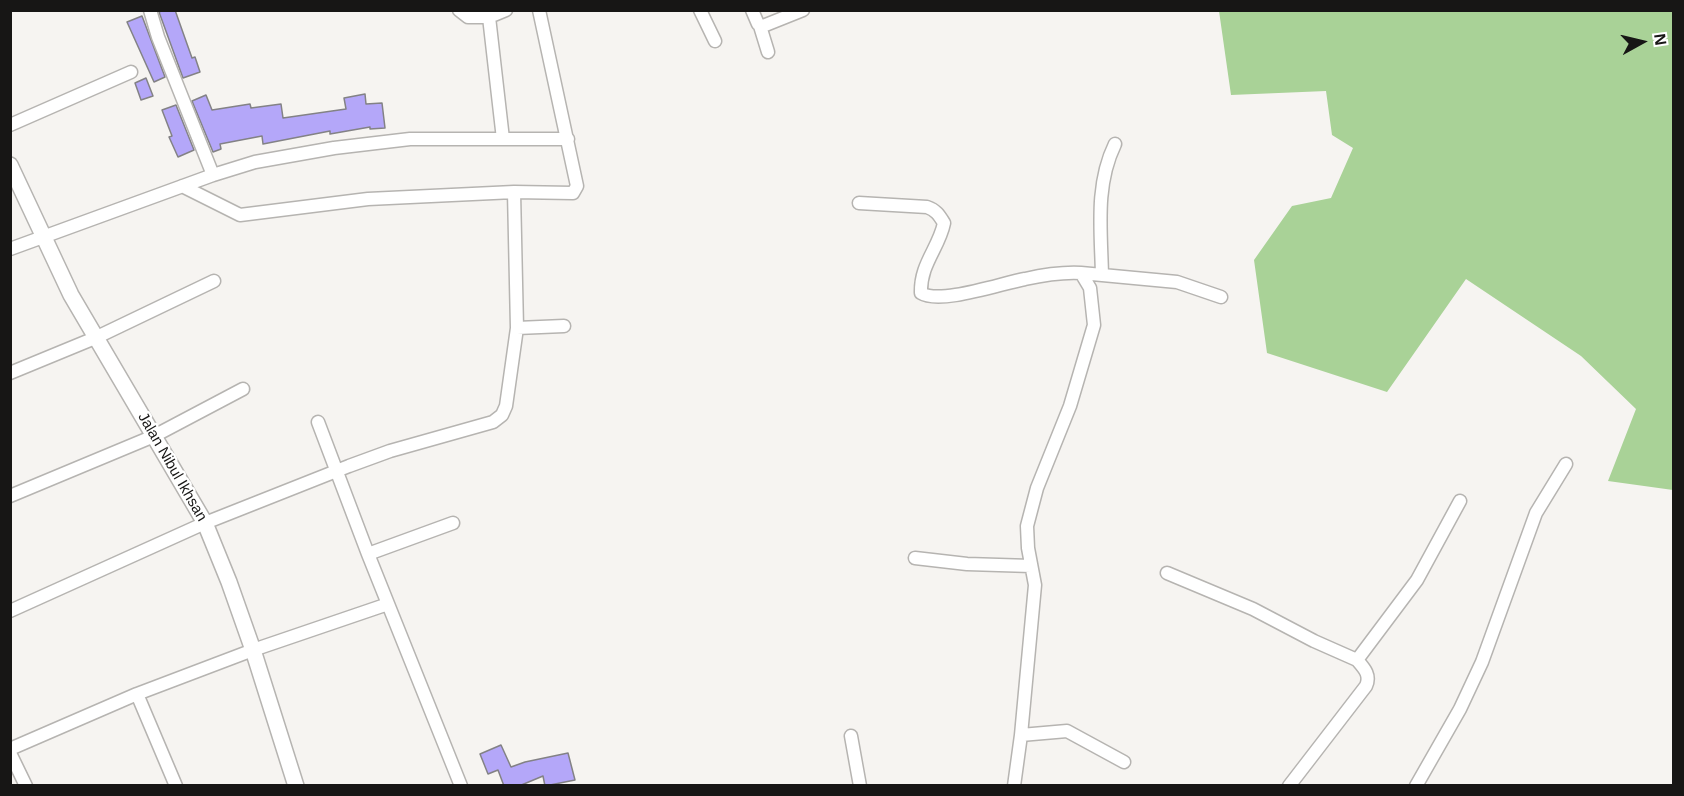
<!DOCTYPE html>
<style>
body{margin:0}
#map{position:relative;width:1684px;height:796px;overflow:hidden;background:#f6f4f1;font-family:Arial,sans-serif}
canvas{display:block}
.frame{position:absolute;inset:0;border:12px solid #171615;pointer-events:none}
.north{position:absolute;left:1612px;top:12px;width:60px;height:60px;-webkit-text-stroke:4px #fff;paint-order:stroke;rotate:82deg;font-size:16px;font-weight:700;line-height:24px;text-align:center;color:#171615}
.north::after{content:'';display:block;margin:auto;width:21px;height:27px;background:#171615;clip-path:polygon(50% 0,100% 100%,50% 72%,0 100%)}
</style>
<div id="map">
<canvas width="1684" height="796"></canvas>
<div class="frame"></div>
<div class="north">N</div>
</div>
<script>
const ctx = document.querySelector('canvas').getContext('2d');
ctx.lineJoin = 'round';
function paint(path, color) { ctx.fillStyle = color; ctx.fill(path, 'evenodd'); }
function trace(path, color, width, dash) { ctx.strokeStyle = color; ctx.lineWidth = width; ctx.lineCap = dash ? 'butt' : 'round'; ctx.setLineDash(dash || []); ctx.stroke(path); }
function label(font, color, halo, rows, align = 'center') {
  ctx.font = font + ' Arial,sans-serif'; ctx.lineWidth = 4.5; ctx.setLineDash([]); ctx.textBaseline = 'middle'; ctx.strokeStyle = halo; ctx.fillStyle = color; for (const [text, x, y, turn = 0] of rows) {
    ctx.save(); ctx.translate(x, y); ctx.rotate((+turn || 0) * Math.PI / 180); ctx.textAlign = isNaN(turn) ? turn : align; if (halo) ctx.strokeText(text, 0, 0); ctx.fillText(text, 0, 0); ctx.restore();
  }
}
const green = new Path2D(`
 M1219 11H1673V490L1608 481 1636 409 1581 356 1466 279 1387 392 1267 353 1254 260 1292 206 1331 198 1353 148 1332 135 1326 91 1231 95Z`);
const building = new Path2D(`
 M164 10H175L192 58 195 57 200 72 183 78 159 12Z
 M142 16 165 77 154 82 127 22Z
 M146 78 153 96 141 100 135 83Z
 M365 94 366 104 382 103 385 128 370 129V127L330 134V131L263 144 262 136 220 144 221 149 213 152 192 101 206 95 212 110 250 104 251 108 281 104 283 118 346 109 344 98Z
 M176 105 194 150 178 157 169 137 172 136 162 110Z
 M501 745 511 767 525 762 568 753 575 780 545 786 543 776 519 786H504L498 770 488 774 480 754Z`);
const minor = new Path2D(`
 M150 10 158 37 213 175
 M459 10 468 17H489
 M700 10 715 41
 M752 10 758 24 763 26 803 10
 M760 26 768 52
 M10 125 131 72
 M503 139 489 17 506 10
 M182 186 240 215 368 199 514 192 573 193 577 186 539 10
 M859 203 927 207C936 210 939 215 944 223 939 248 920 264 921 293 940 305 1002 283 1025 279 1043 275 1063 272 1081 273L1090 288 1094 325 1070 406 1037 488 1027 526 1028 548 1035 585 1021 735 1067 731 1124 762
 M10 249 213 175 255 162 334 148 410 139H568
 M1081 273 1177 282 1221 297
 M1102 275C1101 230 1095 185 1115 144
 M517 328 564 326
 M10 373 95 338 214 281
 M318 422 368 554 461 786
 M10 496 154 436 243 389
 M368 554 453 523
 M915 558 967 564 1031 566
 M1167 573 1253 609 1314 641 1357 660
 M10 611 205 523 349 466 390 451 493 422 502 415 506 406 517 328 514 192
 M137 694 176 786
 M851 736 860 786
 M10 749 137 694 253 650 388 604
 M10 753 26 786
 M1014 786 1021 735
 M1289 786 1366 686C1371 675 1364 668 1357 660L1417 580 1460 501
 M1416 786 1460 709 1482 662 1536 513 1566 464`);
const tertiary = new Path2D(`
 M10 165 71 295 205 523 229 582 253 650 296 786`);
const streetNames = [
 ["Jalan Nibul Ikhsan",172,467,60]
];
paint(green, '#a9d297');
paint(building, '#b4a7f9');
trace(building, '#838285', 1.5);
trace(minor, '#b6b4b1', 15);
trace(tertiary, '#b6b4b1', 18);
trace(minor, '#fff', 12);
trace(tertiary, '#fff', 15);
label('15px', '#171615', '#fff', streetNames);
</script>
